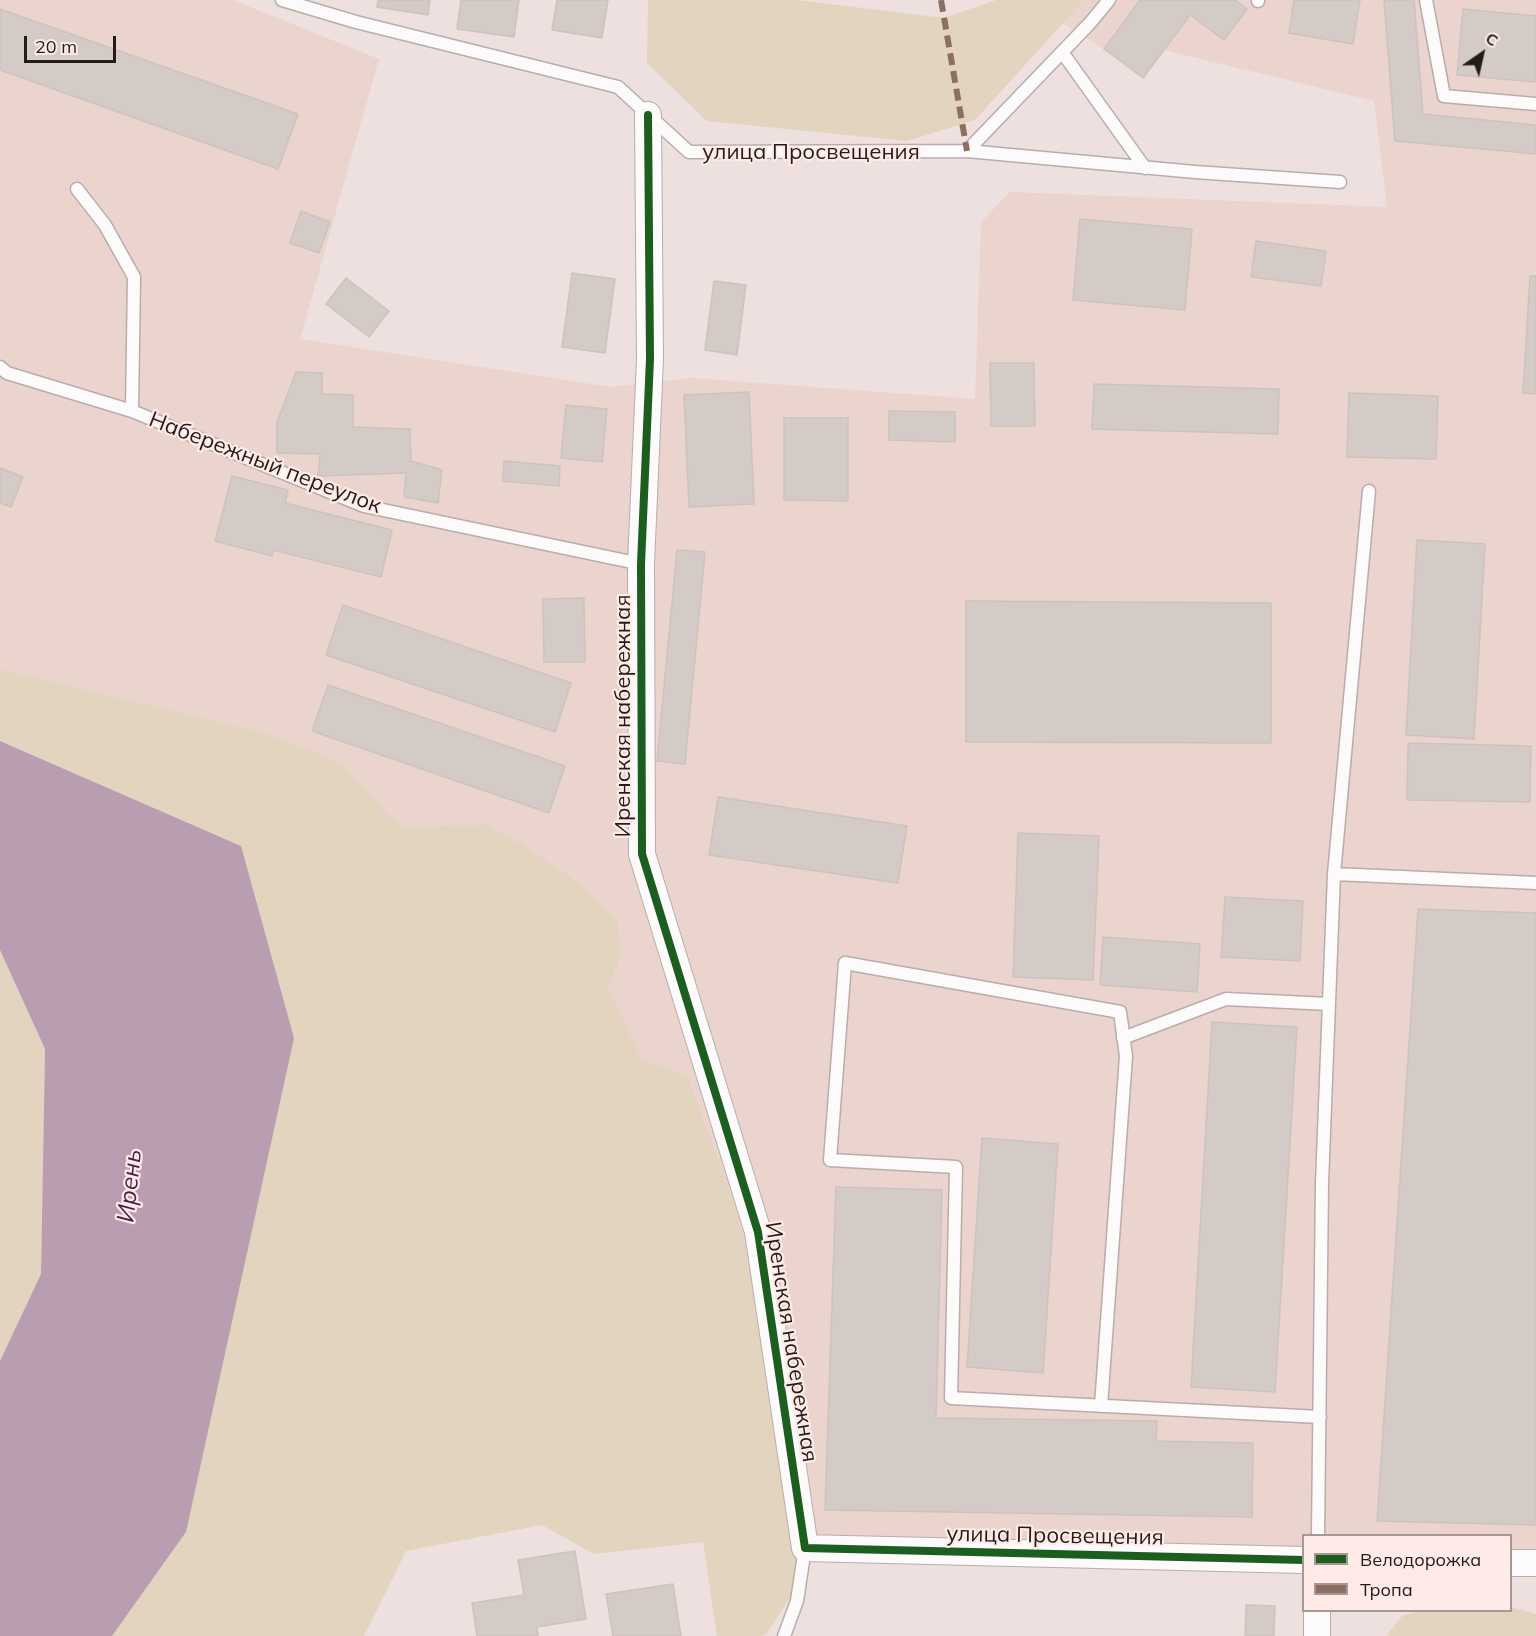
<!DOCTYPE html>
<meta charset="utf-8">
<style>
body{margin:0}
#map{position:relative;width:1536px;height:1636px;overflow:hidden;background:#eee0de;font-family:Mulish,sans-serif}
canvas{display:block}
.legend{position:absolute;left:1302px;top:1534px;width:210px;height:78px;box-sizing:border-box;background:#feebe7;border:2px solid #a79895;margin:0;padding:8px 10px;list-style:none;font-size:18px;color:#251c1a}
.legend li{display:flex;align-items:center;gap:12px;height:30px}
.legend b{width:30px;border:2px solid #a79895}
.north{position:absolute;left:1452px;top:24px;width:60px;height:60px;-webkit-text-stroke:4px #feebe7;paint-order:stroke;rotate:34deg;font-size:16px;font-weight:700;line-height:24px;text-align:center;color:#251c1a}
.north::after{content:'';display:block;margin:auto;width:21px;height:27px;background:#251c1a;clip-path:polygon(50% 0,100% 100%,50% 72%,0 100%)}
.scale{position:absolute;left:24px;top:36px;width:92px;height:27px;box-sizing:border-box;border:3px solid #251c1a;border-top:0;padding-left:8px;font-size:18px;line-height:21px;white-space:nowrap;color:#251c1a;-webkit-text-stroke:4px #feebe7;paint-order:stroke}
</style>
<div id="map">
<canvas width="1536" height="1636"></canvas>
<ul class="legend">
<li><b style="height:8px;background:#1b5e20"></b>Велодорожка</li>
<li><b style="height:8px;background:#8d6e63"></b>Тропа</li>
</ul>
<div class="north">С</div>
<div class="scale">20 m</div>
</div>
<script>
const ctx = document.querySelector('canvas').getContext('2d');
ctx.lineJoin = 'round';
function paint(path, color) { ctx.fillStyle = color; ctx.fill(path, 'evenodd'); }
function trace(path, color, width, dash) { ctx.strokeStyle = color; ctx.lineWidth = width; ctx.lineCap = dash ? 'butt' : 'round'; ctx.setLineDash(dash || []); ctx.stroke(path); }
function label(font, color, halo, rows, align = 'center') {
  ctx.font = font + ' Mulish,sans-serif'; ctx.lineWidth = 4.5; ctx.setLineDash([]); ctx.textBaseline = 'middle'; ctx.strokeStyle = halo; ctx.fillStyle = color; for (const [text, x, y, turn = 0] of rows) {
    ctx.save(); ctx.translate(x, y); ctx.rotate((+turn || 0) * Math.PI / 180); ctx.textAlign = isNaN(turn) ? turn : align; if (halo) ctx.strokeText(text, 0, 0); ctx.fillText(text, 0, 0); ctx.restore();
  }
}
const built = new Path2D(`
 M0 0H233L379 59 300 339 611 387 692 378 975 399 981 222 1010 192 1387 207 1374 101 1164 50 1143 78 1104 49 1063 23 1084 0H1536V1555H1511L1510 1536H1304L1303 1550 796 1539 687 1075 642 1059 607 989 622 953 617 919 575 880 526 847 446 826 402 827 385 811 342 763 266 733 0 669Z`);
const green = new Path2D(`
 M648 0H798L944 18 996 0H1084L975 120 907 141 707 121 647 63Z
 M0 669 266 733 342 763 385 811 402 827 488 825 526 847 575 880 617 919 622 953 608 989 642 1059 687 1075 732 1197 752 1269 796 1539 797 1587 767 1633 762 1636H717L703 1542 594 1554 542 1525 406 1551 364 1636H112L186 1532 241 846 0 741Z
 M0 950 45 1049 41 1274 0 1361Z
 M1511 1607 1536 1614V1636H1386L1402 1616 1421 1611 1510 1610Z`);
const water = new Path2D(`
 M0 741 241 846 294 1038 186 1532 112 1636H0V1361L41 1274 45 1049 0 950Z`);
const building = new Path2D(`
 M378 0H430L428 15 377 7Z
 M461 0H519L514 37 457 29Z
 M557 0H608L602 38 552 30Z
 M1140 0H1235L1247 9 1224 40 1190 15 1143 78 1104 49Z
 M1294 0H1360L1353 44 1289 33Z
 M1384 0H1414L1423 114 1536 125V154L1395 141Z
 M0 9 298 114 278 169 0 70Z
 M1463 9 1536 16V82L1457 75Z
 M301 211 330 222 319 253 290 243Z
 M1080 219 1192 229 1185 310 1073 300Z
 M1256 241 1326 251 1321 286 1251 277Z
 M572 273 615 279 605 353 562 347Z
 M1530 276H1536V394L1523 393Z
 M346 278 389 311 369 337 326 304Z
 M714 281 746 285 737 355 705 350Z
 M990 363H1034L1035 426H991Z
 M296 372 322 373V394L353 395V427L410 429 411 461 442 470 438 503 404 497 406 473 318 476 320 454 277 453V422Z
 M1094 384 1279 389 1278 434 1092 429Z
 M749 392 754 504 689 507 684 395Z
 M1349 393 1438 396 1436 459 1347 457Z
 M566 405 607 409 602 462 561 458Z
 M889 411 955 412V442L889 440Z
 M784 418H848V501L784 500Z
 M504 461 560 466 559 486 503 481Z
 M0 468 23 477 11 507 0 503Z
 M232 476 288 490 285 503 392 530 381 577 273 550 272 556 215 541Z
 M1417 540 1485 544 1474 739 1406 735Z
 M677 550 705 552 685 764 657 761Z
 M584 598 585 662H544L543 599Z
 M966 601 1271 603V743L966 742Z
 M343 605 571 683 555 732 326 655Z
 M328 685 565 766 549 813 312 731Z
 M1408 743 1531 746 1530 802 1407 800Z
 M718 797 907 826 898 883 709 855Z
 M1018 833 1099 836 1093 980 1013 977Z
 M1225 897 1303 901 1300 961 1221 957Z
 M1418 909 1536 913V1525L1377 1521Z
 M1103 937 1200 944 1197 992 1100 985Z
 M1212 1022 1297 1027 1275 1392 1191 1387Z
 M982 1138 1058 1144 1043 1373 967 1367Z
 M836 1187 942 1190 936 1418 1157 1421 1156 1441 1253 1443 1252 1517 825 1510Z
 M575 1551 586 1619 537 1627 538 1636H477L472 1603 524 1595 518 1560Z
 M673 1584 681 1636H613L606 1594Z
 M1246 1605 1275 1606 1274 1636H1245Z`);
const lane = new Path2D(`
 M282 0 356 22 618 87 689 152 967 151 1195 172 1340 182
 M1426 0 1444 96 1536 104
 M1258 1V0
 M1062 52 1145 168
 M967 151 1090 23 1109 0
 M77 189 105 225 134 277 132 411
 M0 367 7 373 132 411 364 506 641 564
 M1334 874 1536 883
 M1123 1038 1226 999 1329 1004
 M1101 1406 1126 1056 1120 1012 845 963 830 1160 956 1167 951 1398 1320 1417
 M1318 1536 1322 1183 1334 874 1369 491
 M784 1636 797 1601 805 1548`);
const street = new Path2D(`
 M648 115 650 359 641 564 642 854 758 1232 805 1548 1304 1560
 M1510 1563H1536
 M1317 1636V1610`);
const quiet = new Path2D(`
 M941 0 967 151`);
const cycleway = new Path2D(`
 M648 115 650 359 641 564 642 854 758 1232 805 1548 1304 1560`);
const streetNames = [
 ["улица Просвещения",811,152],
 ["Набережный переулок",265,463,21],
 ["Иренская набережная",623,716,-90],
 ["Иренская набережная",791,1342,81],
 ["улица Просвещения",1055,1536,1]
];
const waterNames = [
 ["Ирень",130,1186,-84]
];
paint(built, '#ebd3ce');
paint(green, '#e2d4be');
paint(water, '#b99db0');
paint(building, '#d4cac6');
trace(building, '#ccc3bf', 1.5);
trace(lane, '#b8adab', 15);
trace(street, '#b8adab', 28);
trace(lane, '#fcfafa', 12);
trace(street, '#fcfafa', 26);
trace(quiet, '#8d6e63', 6, [12, 6]);
trace(cycleway, '#1b5e20', 8);
label('22px', '#251c1a', '#feebe7', streetNames);
label('italic 24px', '#4a1e46', '#feebe7', waterNames);
</script>
